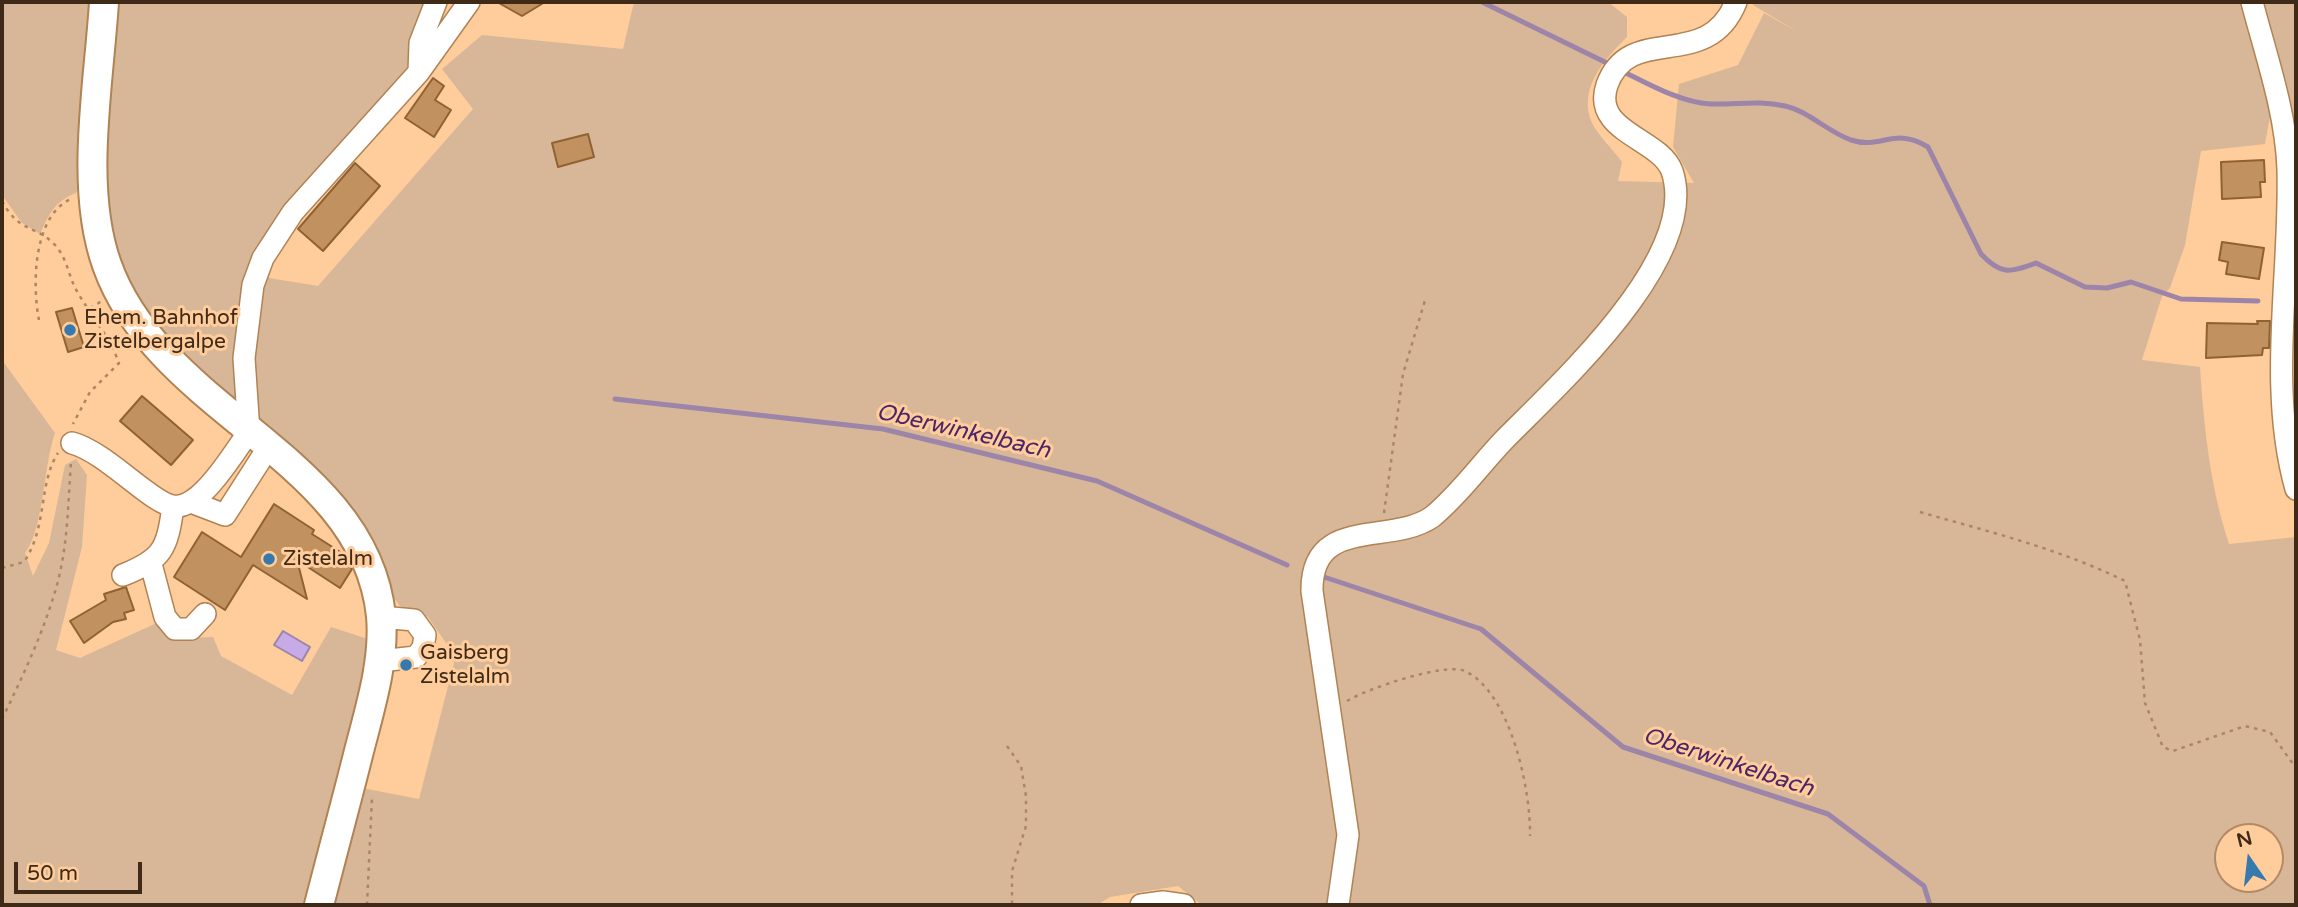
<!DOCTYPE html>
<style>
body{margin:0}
#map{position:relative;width:2298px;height:907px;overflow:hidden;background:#ffcc9b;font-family:"Varela Round",sans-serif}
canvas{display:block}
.frame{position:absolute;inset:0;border:4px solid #3e2a17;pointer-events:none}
.north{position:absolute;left:2214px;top:823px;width:70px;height:70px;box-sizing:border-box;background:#ffcc9b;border:2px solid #b28b66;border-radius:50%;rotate:346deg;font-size:19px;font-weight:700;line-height:28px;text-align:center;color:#3e2a17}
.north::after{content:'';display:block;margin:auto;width:24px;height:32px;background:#3579af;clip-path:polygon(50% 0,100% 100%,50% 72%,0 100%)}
.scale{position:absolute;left:14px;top:862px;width:128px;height:32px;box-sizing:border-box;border:4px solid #3e2a17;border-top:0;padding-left:9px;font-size:21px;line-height:24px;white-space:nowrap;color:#3e2a17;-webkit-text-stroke:5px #ffcc9b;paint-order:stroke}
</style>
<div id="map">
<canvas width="2298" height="907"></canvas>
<div class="frame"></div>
<div class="north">N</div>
<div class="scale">50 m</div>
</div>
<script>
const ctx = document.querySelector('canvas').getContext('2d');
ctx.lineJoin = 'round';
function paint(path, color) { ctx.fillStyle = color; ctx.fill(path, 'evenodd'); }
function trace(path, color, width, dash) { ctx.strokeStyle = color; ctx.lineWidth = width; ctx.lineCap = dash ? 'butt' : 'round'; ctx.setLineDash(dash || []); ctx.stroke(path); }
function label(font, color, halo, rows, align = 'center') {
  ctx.font = font + ' "Varela Round",sans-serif'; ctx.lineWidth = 6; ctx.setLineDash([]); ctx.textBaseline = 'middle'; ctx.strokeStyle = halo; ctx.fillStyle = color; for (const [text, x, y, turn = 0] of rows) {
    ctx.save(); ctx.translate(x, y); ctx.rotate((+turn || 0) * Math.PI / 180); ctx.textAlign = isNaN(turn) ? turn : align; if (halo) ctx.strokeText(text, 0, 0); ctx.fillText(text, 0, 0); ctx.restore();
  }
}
const green = new Path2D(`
 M2 2H98L81 182 76 193C55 201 49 214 40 234L22 223 2 195Z
 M112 2H431L411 75 251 275 318 286 473 109 442 69 482 35 623 49 634 2H1608L1627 17V37C1606 58 1580 85 1590 118 1595 133 1613 149 1622 162L1618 181 1694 183 1673 147 1679 84 1738 65 1764 13 1798 32 1753 5 1752 2H2296V259L2273 100 2265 144 2201 151 2185 245 2170 288 2162 296 2142 360 2200 367C2204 428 2210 486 2229 544L2296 537V905H1202L1178 886 1110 897 1097 905H326L357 791 367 789 419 799 454 663 446 643 428 617 400 606 275 442 138 311 102 208ZM2228 837H2270V879H2228Z
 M2 360 55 433C43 467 44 528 25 553L33 576 49 543 65 465 76 459 87 475 82 547 56 650 80 658 161 621 186 638 213 637 221 656 292 695 331 627 371 640 369 661 313 905H2Z`);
const water = new Path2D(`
 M283 631 310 647 302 661 274 645Z`);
const stream = new Path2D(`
 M1482 2 1611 65
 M1620 70C1647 83 1679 102 1710 104 1736 105 1759 100 1785 106 1808 111 1828 132 1851 140 1882 150 1894 126 1928 147L1981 254C2002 276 2010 272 2036 263L2085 287 2107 288 2131 282 2181 299 2258 301
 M615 399 883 429 1097 481 1287 565
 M1321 576 1481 629 1623 747 1828 814 1924 886 1930 905`);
const building = new Path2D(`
 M497 2H545L522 16Z
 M433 78 444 86 435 100 451 110 434 137 405 118Z
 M588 134 594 157 558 167 552 143Z
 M2264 160 2265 182H2260L2261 197 2222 199 2221 162Z
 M355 163 380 186 323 251 298 229Z
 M2222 242 2264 248 2259 279 2226 274 2228 262 2219 260Z
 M72 308 84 347 68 352 56 312Z
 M2257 321H2270L2269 348H2263L2262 355 2206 358 2207 323 2258 324Z
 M142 396 193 440 171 465 120 421Z
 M274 504 314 530 312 534 342 553 352 569 340 588 297 560 307 599 253 565 225 610 174 577 202 532 241 557Z
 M126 587 134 610 124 613 126 619 113 622 84 643 70 621 106 600 104 594Z`);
const path = new Path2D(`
 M2 201C20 234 35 224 55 245 68 259 68 277 78 293 92 317 109 336 119 363L90 392 73 424
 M90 308 102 301
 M39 320C32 285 33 216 71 199
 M1920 512C1990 532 2060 549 2125 581L2140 640 2145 703 2163 747 2173 751 2245 726 2270 732 2296 768
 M1384 513 1403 374 1426 297
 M2 568 24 562C48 526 38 484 58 453
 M1347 701C1366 689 1445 662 1465 671 1511 693 1531 791 1530 836
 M2 719C23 676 44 631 57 585 68 544 68 503 71 462
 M1007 746 1021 766 1026 796V826L1012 871V905
 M367 905 372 797`);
const minor = new Path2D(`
 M2252 2C2266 56 2286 112 2288 169 2291 274 2267 386 2296 489
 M419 72 469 2
 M72 443C106 452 152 504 173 506 185 508 199 497 206 489 222 473 235 451 249 432L244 358 253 285 263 258 293 212 419 72 420 43 436 2
 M191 502 225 515 268 448
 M151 564 165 617 175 629H191L205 614
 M123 575C163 559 167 549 173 507
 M380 661 416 657 423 648 425 635 414 620 381 617
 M1141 905 1163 902 1184 905
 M1338 905 1348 835 1312 591C1311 515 1390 546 1432 517 1459 495 1480 465 1504 440 1558 385 1701 257 1672 171 1660 138 1591 132 1607 85 1630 21 1707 74 1736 2`);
const major = new Path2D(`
 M104 2C99 83 79 187 107 265 160 414 365 457 381 616 385 661 370 708 359 751 346 803 332 854 319 905`);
const markers = [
 [70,330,7,"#3579af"],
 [269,559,7,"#3579af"],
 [406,665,7,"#3579af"]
];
const poiNames = [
 ["Ehem. Bahnhof",84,318],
 ["Zistelbergalpe",84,342],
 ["Zistelalm",283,559],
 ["Gaisberg",420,653],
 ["Zistelalm",420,677]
];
const waterNames = [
 ["Oberwinkelbach",963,432,13],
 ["Oberwinkelbach",1728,763,18]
];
paint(green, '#d8b798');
paint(water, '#c6abe7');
trace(water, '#9d84a9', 2);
trace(stream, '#9d84a9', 5);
paint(building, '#c29160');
trace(building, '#8f6233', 2);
trace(minor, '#b18253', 24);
trace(major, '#b18253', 32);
trace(path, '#ab8662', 2.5, [3.5, 5]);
trace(minor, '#fff', 21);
trace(major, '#fff', 28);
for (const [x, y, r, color] of markers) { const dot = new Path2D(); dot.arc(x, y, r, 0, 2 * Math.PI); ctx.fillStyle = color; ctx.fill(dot); trace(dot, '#ffcc9b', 2.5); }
label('21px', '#3e2a17', '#ffcc9b', poiNames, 'left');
label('italic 23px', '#49256a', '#ffcc9b', waterNames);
</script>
